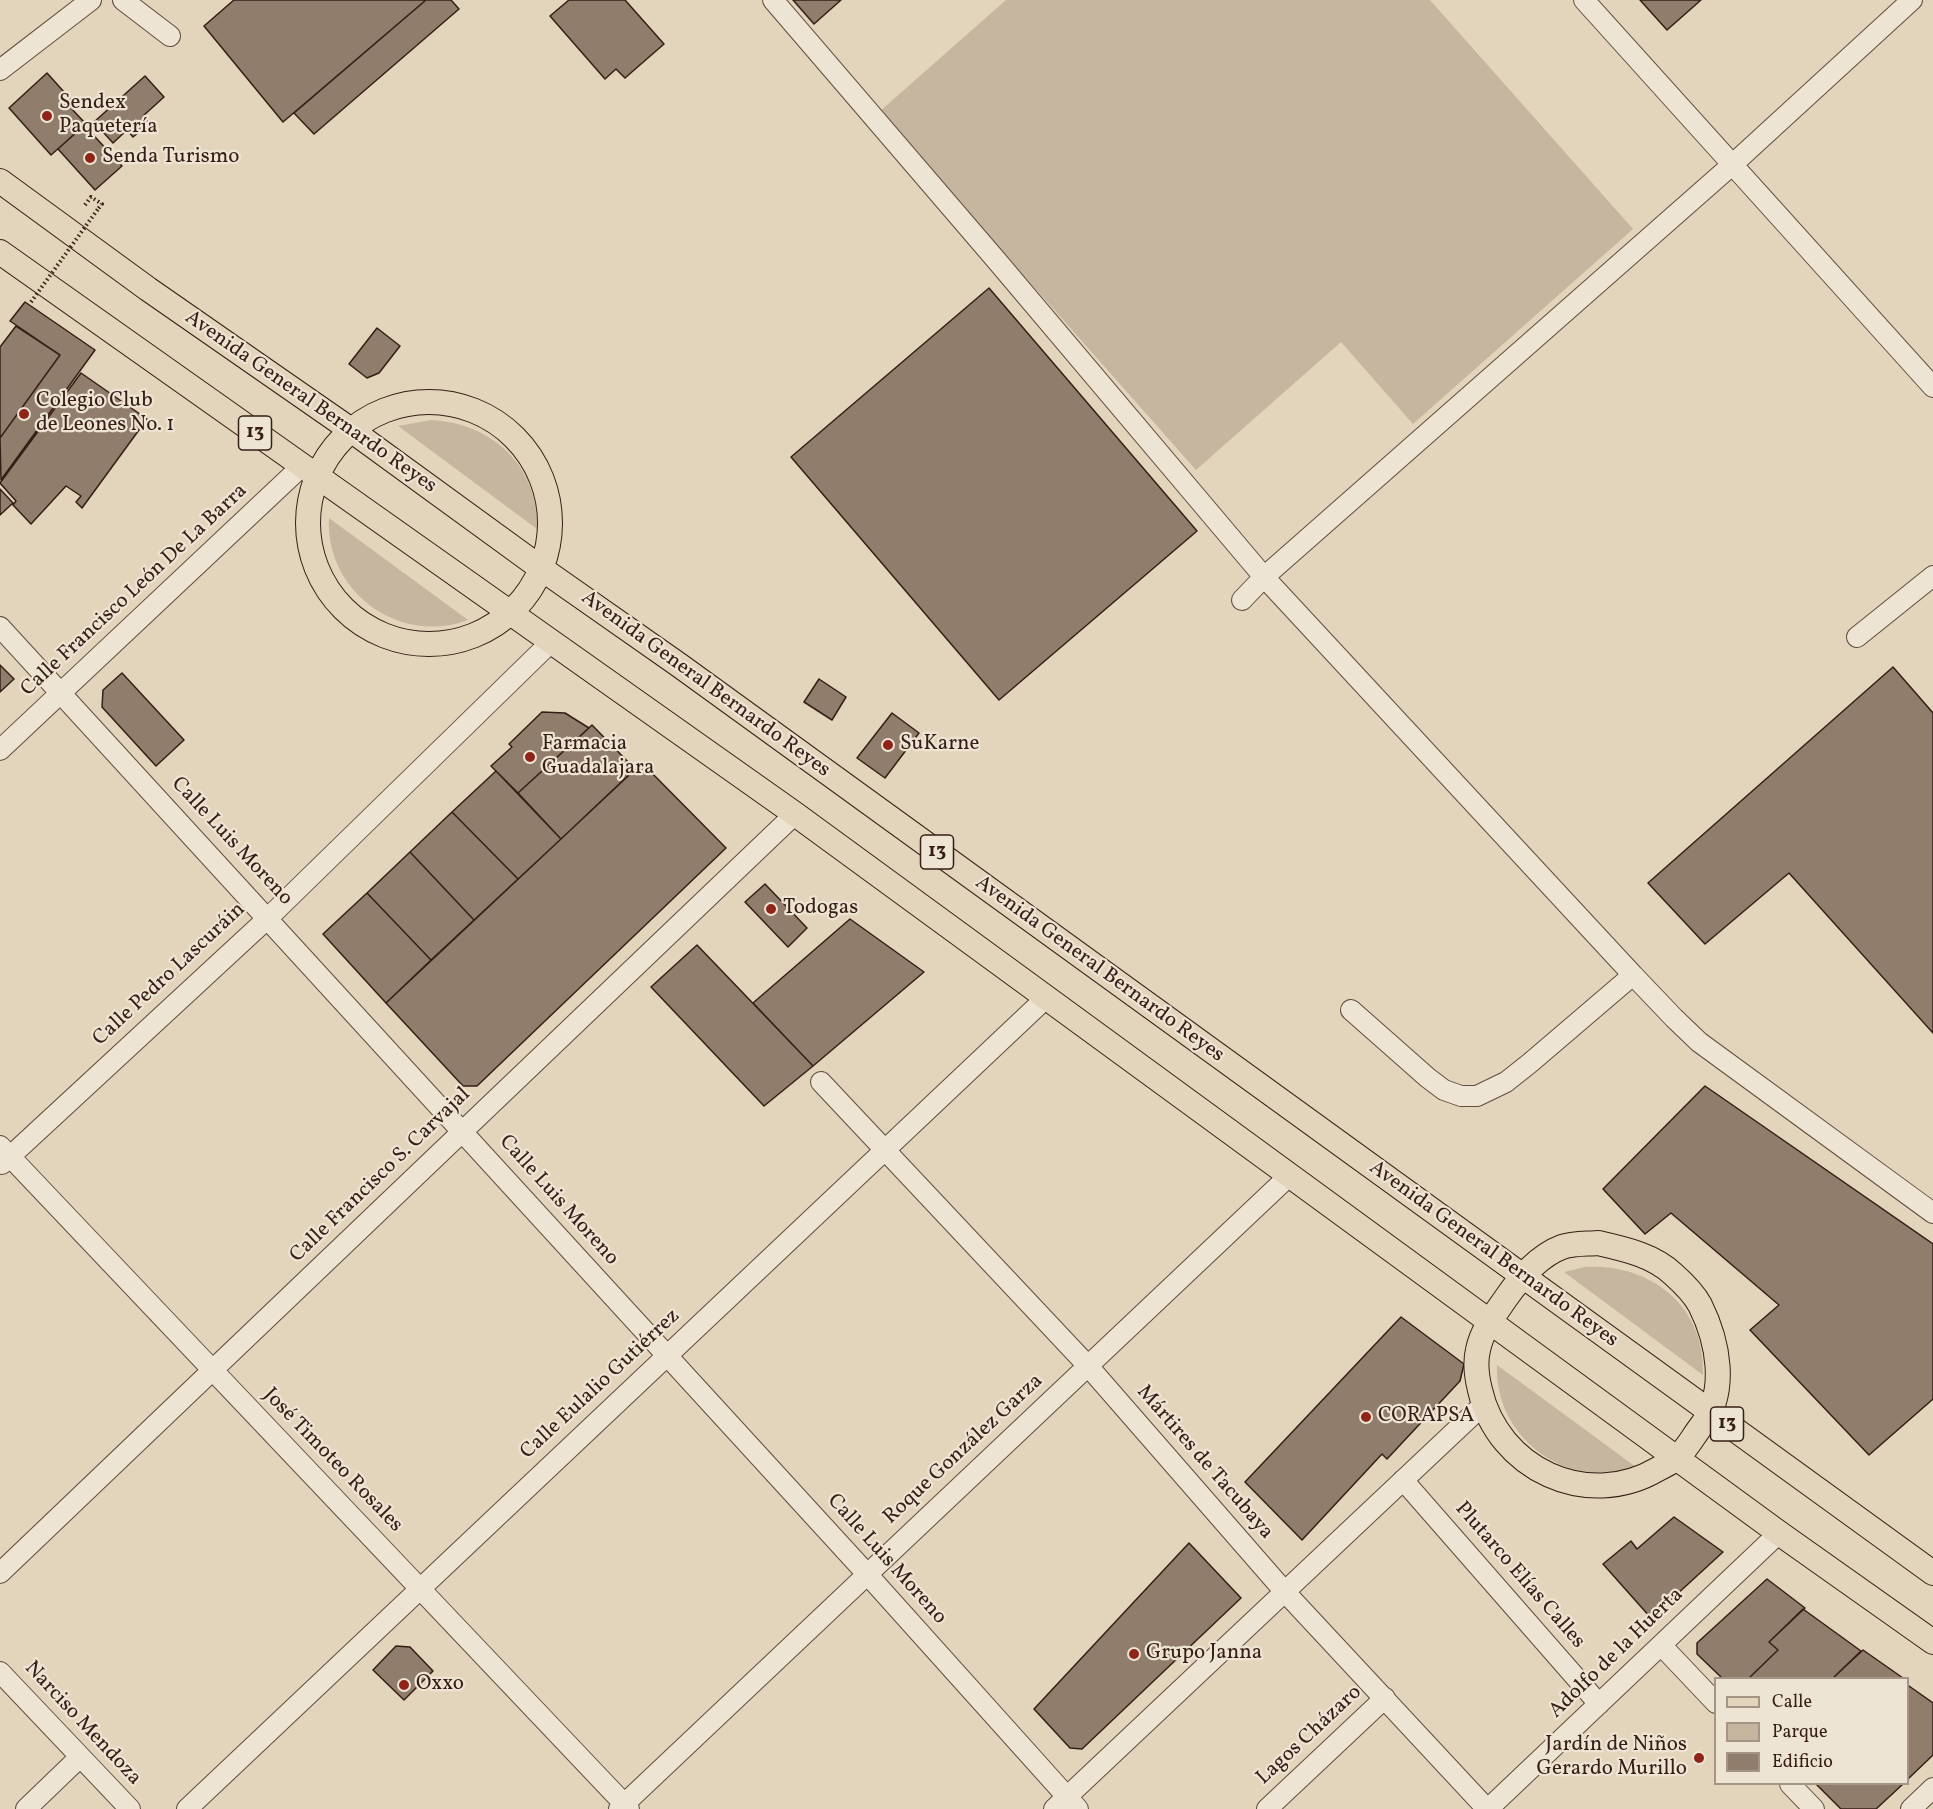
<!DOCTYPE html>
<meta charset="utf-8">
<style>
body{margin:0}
#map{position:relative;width:1933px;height:1809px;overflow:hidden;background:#e3d5bb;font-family:Vollkorn,serif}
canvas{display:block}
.legend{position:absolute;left:1714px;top:1677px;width:195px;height:108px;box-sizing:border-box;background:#ede4d3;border:2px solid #a49587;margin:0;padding:8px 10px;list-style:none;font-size:18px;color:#361e16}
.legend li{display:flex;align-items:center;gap:12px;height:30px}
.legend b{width:30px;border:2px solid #a49587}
</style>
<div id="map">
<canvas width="1933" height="1809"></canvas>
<ul class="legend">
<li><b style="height:8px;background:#e3d5bb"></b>Calle</li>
<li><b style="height:16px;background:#c6b69f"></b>Parque</li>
<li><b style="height:16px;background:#907d6c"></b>Edificio</li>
</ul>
</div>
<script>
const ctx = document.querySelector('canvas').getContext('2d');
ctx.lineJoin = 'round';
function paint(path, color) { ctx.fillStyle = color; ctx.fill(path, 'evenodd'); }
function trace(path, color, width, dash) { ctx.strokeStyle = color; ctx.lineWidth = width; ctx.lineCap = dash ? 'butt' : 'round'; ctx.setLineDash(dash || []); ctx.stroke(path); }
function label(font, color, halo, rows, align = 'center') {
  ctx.font = font + ' Vollkorn,serif'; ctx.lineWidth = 4.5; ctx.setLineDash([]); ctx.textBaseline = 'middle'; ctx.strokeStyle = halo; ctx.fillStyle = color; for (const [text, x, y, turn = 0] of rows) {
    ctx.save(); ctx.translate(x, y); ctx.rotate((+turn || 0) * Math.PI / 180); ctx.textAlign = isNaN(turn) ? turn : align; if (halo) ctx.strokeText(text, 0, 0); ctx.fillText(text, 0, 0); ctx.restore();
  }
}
const green = new Path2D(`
 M1006 0H1430L1633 229 1413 424 1341 342 1196 470 879 112Z
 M431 420C492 423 539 466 537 529L398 426Z
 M329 518 468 620C399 646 325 591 329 518Z
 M1585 1267C1650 1263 1706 1306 1703 1375L1564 1272Z
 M1497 1365 1636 1467C1568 1492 1494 1438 1497 1365Z`);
const building = new Path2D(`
 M234 0H426L283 122 204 26Z
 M426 0H451L459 9 314 134 294 113Z
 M569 0H625L664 44 625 78 616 69 605 79 550 16Z
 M793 0H841L814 24Z
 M1640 0H1701L1667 30Z
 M47 73 74 103 70 107 86 124 51 155 9 108Z
 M145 76 164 97 143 116 149 124 133 137 127 130 113 143 94 122Z
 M84 125 122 166 95 190 58 149Z
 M989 288 1197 531 999 700 791 457Z
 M25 302 95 350 1 480 0 438 60 355 10 321Z
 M16 326 60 355 0 438V347Z
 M377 328 400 346 379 373 367 378 349 364Z
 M81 373 147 419 82 508 76 502 81 496 66 486 31 524 13 505 16 501 0 483Z
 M0 489 13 503 0 515Z
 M0 665 14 679 0 692Z
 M1893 667 1933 713V1033L1789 873 1705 944 1648 883Z
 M122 673 184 740 156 766 102 707 103 690Z
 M819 679 846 697 832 720 804 702Z
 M542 712 565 713 589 728 518 793 491 766 512 747 509 744Z
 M892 713 919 733 885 778 857 758Z
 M592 725 635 769 561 839 518 793Z
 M642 763 726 848 477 1086H463L386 1003Z
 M496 771 561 839 518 879 452 812Z
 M452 812 518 879 474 920 410 852Z
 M410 852 474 920 431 960 367 893Z
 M765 884 807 928 788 947 745 902Z
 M367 893 431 960 386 1003 323 934Z
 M850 919 924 972 813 1066 753 1003Z
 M697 945 813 1066 764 1106 651 987Z
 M1705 1086 1933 1244V1399L1869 1455 1750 1330 1779 1305 1671 1213 1645 1234 1603 1189Z
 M1401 1317 1464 1364 1460 1381 1387 1459 1382 1454 1302 1540 1245 1482Z
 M1674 1517 1723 1552 1651 1618 1603 1564 1631 1541 1637 1549Z
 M1189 1543 1241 1598 1082 1749 1070 1748 1034 1709Z
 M1767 1579 1805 1608 1769 1642 1778 1650 1749 1678H1722L1697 1654V1643Z
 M1803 1609 1861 1651 1833 1678H1749L1778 1650 1769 1642Z
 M396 1646 410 1647 433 1671 404 1700 373 1670Z
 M1863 1650 1903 1678H1833Z
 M1909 1686 1933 1703V1755L1908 1779V1688Z
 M1816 1784H1903L1876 1809H1841Z`);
const path = new Path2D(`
 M85 205 91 197 102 204 98 209`);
const minor = new Path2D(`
 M123 0 170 36
 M773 0 997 261 1264 577 1633 975
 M1584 0 1933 387
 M0 70 91 0
 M1242 600 1264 577 1733 164 1912 0
 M0 627 867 1574 1078 1809
 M1857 637 1933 576
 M0 750 302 466
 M1351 1010 1428 1078 1444 1090 1461 1096H1477L1506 1082 1530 1063 1633 975 1674 1018 1699 1042 1933 1213
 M821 1082 1088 1366 1285 1592 1487 1809
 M0 1146 629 1809
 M2 1164 268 918 551 642
 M1403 1480 1599 1704
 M0 1573 795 814
 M1661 1645 1716 1703
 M0 1672 130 1809
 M1790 1784 1814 1809
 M26 1809 80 1757
 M187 1809 1047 997
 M619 1809 1289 1176
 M1054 1809 1483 1405
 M1267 1809 1385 1698
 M1488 1809 1779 1533
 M1911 1809 1933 1788`);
const major = new Path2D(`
 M0 181 148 289 351 430 542 569 679 665 1933 1573
 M0 252 795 814 1779 1533 1933 1642
 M308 523a121 121 0 1 1 242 0a121 121 0 1 1-242 0Z
 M1598 1243C1624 1249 1653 1255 1673 1274 1682 1282 1694 1294 1700 1305 1718 1341 1728 1391 1702 1425 1694 1435 1687 1449 1677 1458 1672 1462 1664 1466 1658 1469 1587 1511 1498 1469 1480 1390 1477 1378 1475 1362 1478 1350 1482 1330 1495 1314 1506 1298 1520 1278 1538 1256 1562 1247 1573 1243 1587 1244 1598 1243Z`);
const pathBridge = new Path2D(`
 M31 302 98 209`);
const markers = [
 [47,116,6,"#8f2418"],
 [90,158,6,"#8f2418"],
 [24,414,6,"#8f2418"],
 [888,745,6,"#8f2418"],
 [530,757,6,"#8f2418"],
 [771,909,6,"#8f2418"],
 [1366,1417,6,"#8f2418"],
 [1134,1654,6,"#8f2418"],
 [404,1685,6,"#8f2418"],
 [1699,1758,6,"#8f2418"]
];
const shields = [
 [255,433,33],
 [937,852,33],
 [1727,1424,33]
];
const shieldNames = [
 ["13",255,433],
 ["13",937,852],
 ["13",1727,1424]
];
const poiNames = [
 ["Sendex",59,104],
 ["Paquetería",59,128],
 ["Senda Turismo",102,158],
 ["Colegio Club",36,402],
 ["de Leones No. 1",36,426],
 ["Farmacia",542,745],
 ["Guadalajara",542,769],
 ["SuKarne",900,745],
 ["Todogas",783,909],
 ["CORAPSA",1378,1417],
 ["Grupo Janna",1146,1654],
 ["Oxxo",416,1685],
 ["Jardín de Niños",1687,1746,"right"],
 ["Gerardo Murillo",1687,1770,"right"]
];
const streetNames = [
 ["Avenida General Bernardo Reyes",310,403,35],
 ["Calle Francisco León De La Barra",135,591,-43],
 ["Avenida General Bernardo Reyes",705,685,36],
 ["Calle Luis Moreno",231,842,47],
 ["Avenida General Bernardo Reyes",1099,970,36],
 ["Calle Pedro Lascuráin",170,975,-43],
 ["Calle Francisco S. Carvajal",381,1176,-44],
 ["Calle Luis Moreno",558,1201,48],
 ["Avenida General Bernardo Reyes",1493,1255,36],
 ["Calle Eulalio Gutiérrez",601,1385,-43],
 ["Roque González Garza",964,1450,-43],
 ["José Timoteo Rosales",332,1461,46],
 ["Mártires de Tacubaya",1204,1463,49],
 ["Calle Luis Moreno",886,1560,48],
 ["Plutarco Elías Calles",1519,1576,49],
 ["Adolfo de la Huerta",1617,1654,-44],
 ["Narciso Mendoza",82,1724,47],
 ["Lagos Cházaro",1310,1736,-43]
];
paint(green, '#c6b69f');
paint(building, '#907d6c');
trace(building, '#361e16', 1.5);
trace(minor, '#614c3f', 22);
trace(major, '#361e16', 26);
trace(path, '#361e16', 4, [1.5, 3]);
trace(minor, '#ede4d3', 20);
trace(major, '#e3d5bb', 24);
trace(pathBridge, '#361e16', 4, [1.5, 3]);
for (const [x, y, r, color] of markers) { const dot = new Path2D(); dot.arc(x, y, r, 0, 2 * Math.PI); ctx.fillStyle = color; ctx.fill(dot); trace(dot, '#ede4d3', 2); }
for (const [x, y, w] of shields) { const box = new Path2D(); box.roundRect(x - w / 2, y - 17, w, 34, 4.5); ctx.fillStyle = '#ede4d3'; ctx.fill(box); trace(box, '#361e16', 1.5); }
label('bold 20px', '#361e16', null, shieldNames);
label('21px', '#361e16', '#ede4d3', poiNames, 'left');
label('21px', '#361e16', '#ede4d3', streetNames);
</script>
